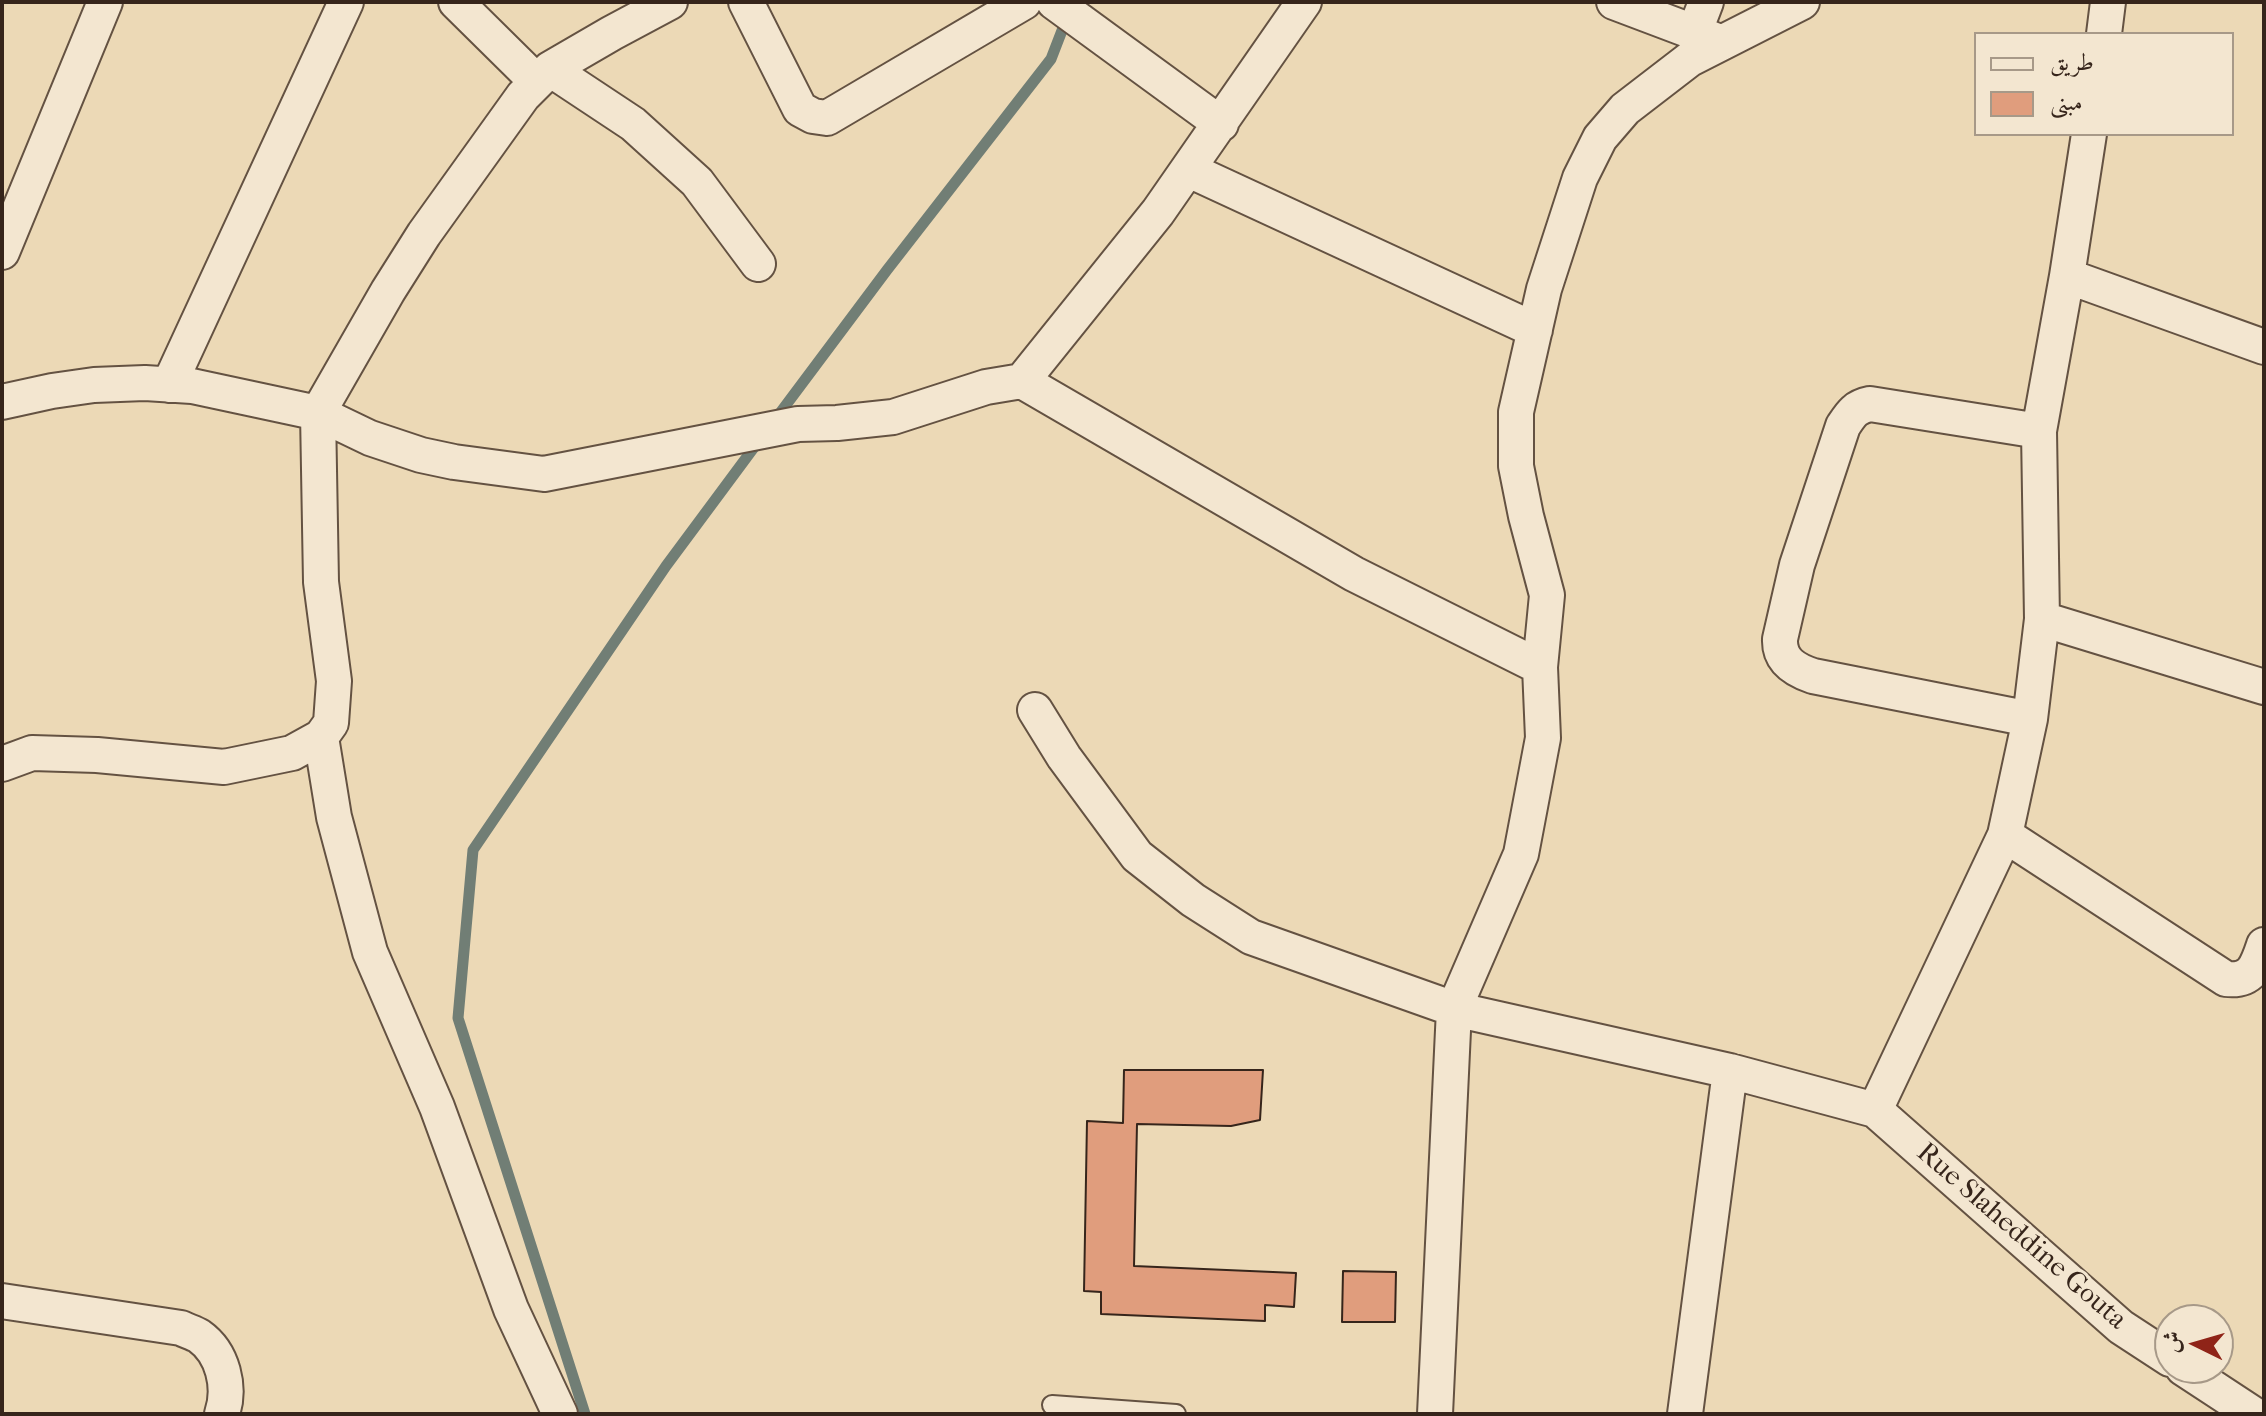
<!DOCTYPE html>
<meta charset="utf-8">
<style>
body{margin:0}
#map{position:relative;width:2266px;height:1416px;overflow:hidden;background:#ecd9b6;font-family:"IM FELL French Canon",Amiri,serif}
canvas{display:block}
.frame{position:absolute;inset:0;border:4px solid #36251b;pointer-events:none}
.legend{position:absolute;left:1974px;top:32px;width:260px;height:104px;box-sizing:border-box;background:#f3e6d0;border:2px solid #a79988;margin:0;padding:10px 14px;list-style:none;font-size:24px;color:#36251b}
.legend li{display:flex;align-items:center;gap:16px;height:40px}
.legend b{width:40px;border:2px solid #a79988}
.north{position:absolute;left:2154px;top:1304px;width:80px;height:80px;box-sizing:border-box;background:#f3e6d0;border:2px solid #a79988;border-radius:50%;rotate:275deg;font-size:22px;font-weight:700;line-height:32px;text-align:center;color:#36251b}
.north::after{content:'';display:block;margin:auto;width:28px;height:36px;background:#8f2418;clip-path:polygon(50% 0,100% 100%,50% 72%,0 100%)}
</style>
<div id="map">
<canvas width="2266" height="1416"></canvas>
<div class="frame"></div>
<ul class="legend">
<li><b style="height:10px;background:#f3e6d0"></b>طريق</li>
<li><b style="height:22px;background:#e09d7d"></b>مبنى</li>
</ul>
<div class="north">ش</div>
</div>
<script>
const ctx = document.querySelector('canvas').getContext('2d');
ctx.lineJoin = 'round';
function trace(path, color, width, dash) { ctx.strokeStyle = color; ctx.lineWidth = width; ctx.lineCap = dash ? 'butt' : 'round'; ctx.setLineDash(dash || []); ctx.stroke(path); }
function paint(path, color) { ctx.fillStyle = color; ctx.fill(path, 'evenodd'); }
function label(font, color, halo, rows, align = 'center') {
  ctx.font = font + ' "IM FELL French Canon",serif'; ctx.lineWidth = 6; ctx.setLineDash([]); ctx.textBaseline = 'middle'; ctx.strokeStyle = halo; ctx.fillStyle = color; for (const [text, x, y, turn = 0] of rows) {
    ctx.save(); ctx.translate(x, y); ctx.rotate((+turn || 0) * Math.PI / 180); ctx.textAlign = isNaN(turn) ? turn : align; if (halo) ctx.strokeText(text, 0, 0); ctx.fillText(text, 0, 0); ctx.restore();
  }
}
const stream = new Path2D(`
 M774 421 887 270 1051 59 1068 15
 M585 1414 458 1018 473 850 666 566 761 438`);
const building = new Path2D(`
 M1124 1070H1263L1260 1120 1231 1126 1137 1124 1134 1266 1296 1273 1294 1307 1265 1305V1321L1101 1314V1292L1084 1291 1087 1121 1123 1123Z
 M1343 1271 1396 1272 1395 1322H1342Z`);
const lane = new Path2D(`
 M1052 1405 1176 1414`);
const street = new Path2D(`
 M456 2 537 82
 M746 2 800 109 813 116 827 118 1024 2
 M1054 2 1221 124
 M1614 2 1720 42
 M1695 31 1706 2
 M2104 34 2108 2
 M550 69 633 124 697 182 758 264
 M1189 170 1535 330
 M2 252 105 2
 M2067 276 2264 347
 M1022 381 1354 574 1540 667
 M169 385 346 2
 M2 402 52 391 94 385 145 383 192 386 318 413 370 438 421 455 454 462 544 474 798 424 837 423 893 417 986 387 1022 381 1158 212 1304 2
 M2042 619 2264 687
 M1035 710 1064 757 1137 856 1193 900 1251 937 1454 1009 1521 854 1543 738 1540 667 1547 595 1526 516 1516 466V412L1544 289 1580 178 1600 138 1625 109 1690 59 1802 2
 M2030 719 1813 676C1795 670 1779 661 1780 639L1797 565 1843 426C1851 414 1855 407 1870 404L2039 431
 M321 737 334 817 370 952 437 1107 511 1309 560 1414
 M2 764 32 753 97 755 224 767 292 753 321 737 331 723 334 681 321 582 318 413 388 291 424 234 523 96 550 69 612 33 670 2
 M2005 835 2226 979C2252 982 2257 966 2264 945
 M1875 1110 2121 1327 2170 1359
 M2 1301 181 1328C187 1331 194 1333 199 1336 223 1353 231 1387 222 1414
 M2183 1368 2253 1414
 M1435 1414 1454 1009 1730 1071 1875 1110 2005 835 2030 719 2042 619 2039 431 2067 276 2089 134
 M1685 1414 1730 1071`);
const streetNames = [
 ["Rue Slaheddine Gouta",2021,1237,41]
];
trace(stream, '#717e75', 11);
paint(building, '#e09d7d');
trace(building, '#36251b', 2);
trace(lane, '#645242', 22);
trace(street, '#645242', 38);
trace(lane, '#f3e6d0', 18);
trace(street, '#f3e6d0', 34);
label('28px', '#36251b', '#f3e6d0', streetNames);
</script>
